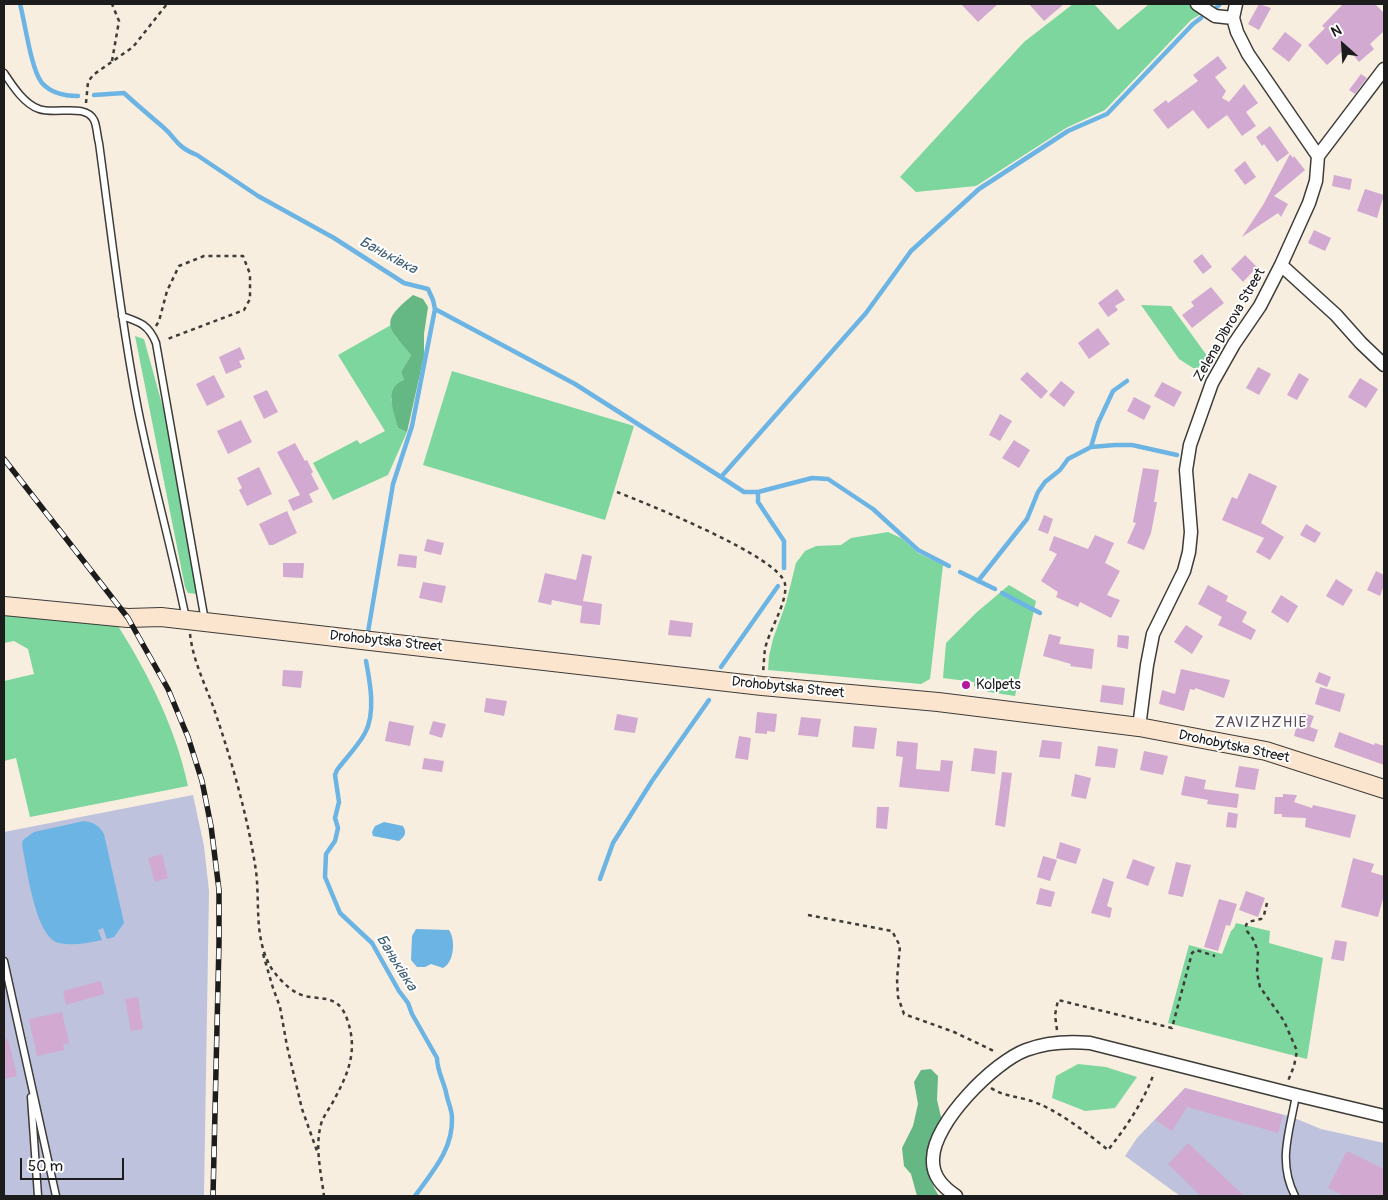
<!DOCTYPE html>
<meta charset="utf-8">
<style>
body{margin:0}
#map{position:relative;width:1388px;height:1200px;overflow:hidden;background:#f8eedf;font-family:Pangolin,sans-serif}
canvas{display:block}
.frame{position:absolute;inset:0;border:5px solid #1c1c1c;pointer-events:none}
.north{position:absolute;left:1318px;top:20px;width:50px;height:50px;-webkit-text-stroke:4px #fff;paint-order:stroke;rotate:334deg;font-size:14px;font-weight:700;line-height:20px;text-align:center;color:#1c1c1c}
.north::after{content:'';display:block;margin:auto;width:18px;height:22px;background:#1c1c1c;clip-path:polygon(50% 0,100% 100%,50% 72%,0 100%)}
.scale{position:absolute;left:20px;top:1158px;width:104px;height:22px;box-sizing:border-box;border:2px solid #1c1c1c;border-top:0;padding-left:6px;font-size:15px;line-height:18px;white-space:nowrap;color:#1c1c1c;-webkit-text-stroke:4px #fff;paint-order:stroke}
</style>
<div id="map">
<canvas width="1388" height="1200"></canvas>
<div class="frame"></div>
<div class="north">N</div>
<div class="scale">50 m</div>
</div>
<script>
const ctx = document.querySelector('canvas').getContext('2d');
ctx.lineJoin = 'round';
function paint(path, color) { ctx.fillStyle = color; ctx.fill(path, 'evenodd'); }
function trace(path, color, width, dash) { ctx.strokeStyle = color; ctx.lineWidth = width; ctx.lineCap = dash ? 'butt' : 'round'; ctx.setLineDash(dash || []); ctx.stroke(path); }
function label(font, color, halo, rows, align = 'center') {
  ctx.font = font + ' Pangolin,sans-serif'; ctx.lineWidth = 4; ctx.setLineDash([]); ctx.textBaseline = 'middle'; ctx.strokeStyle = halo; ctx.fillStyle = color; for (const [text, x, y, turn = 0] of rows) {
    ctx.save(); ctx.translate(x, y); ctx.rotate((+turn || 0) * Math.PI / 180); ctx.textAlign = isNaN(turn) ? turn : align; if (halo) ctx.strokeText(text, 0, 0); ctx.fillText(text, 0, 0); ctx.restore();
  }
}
const industrial = new Path2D(`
 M193 795 204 846 209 891 204 1196H4V832Z
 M1185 1088 1292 1117 1321 1129 1384 1143V1196H1180L1125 1156 1137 1138Z`);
const green = new Path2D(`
 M1073 4H1094L1118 30 1149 4H1188L1201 14 1191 20 1105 110 1066 128 976 186 916 192 900 177 1024 42Z
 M1141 305 1171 306 1208 357 1202 369 1193 368 1179 359Z
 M391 325 396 337 411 355 401 372 404 380 391 399 398 428 407 432 388 475 333 500 313 463 357 440 360 444 385 431 338 355Z
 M135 336 144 339 165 415 198 590 197 594 188 593 185 587Z
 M452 371 634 426 605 520 423 465Z
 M888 532 901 538 918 553 943 565 930 679 921 684 768 670 769 656 773 639 786 603 796 563 805 551 816 546 841 545 851 538Z
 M1009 585 1036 601 1015 696 989 692 974 686V682L943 678 946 643 977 612Z
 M4 615 118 626C149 675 176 729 188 786L30 817 16 758 4 761V681L34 674 28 649 14 641 4 643Z
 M1236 923 1270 931 1269 943 1323 958 1307 1059 1168 1023 1189 945 1222 954 1231 931 1234 928Z
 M1078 1064 1106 1067 1137 1077 1115 1108 1085 1111 1052 1098 1056 1076Z`);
const forest = new Path2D(`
 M413 295 423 299 428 307 424 334V356L407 432 398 428C394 411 383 388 404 380L401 372 411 355C386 325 380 322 413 295Z
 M931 1069 938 1076 937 1100 942 1121C924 1143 924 1173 939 1196H917L911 1174 904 1166 902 1148 913 1126 918 1104 914 1082 921 1070Z`);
const water = new Path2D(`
 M84 821C94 823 99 825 104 834L124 923 114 937 107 939 103 928 98 930 102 940C89 943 72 946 59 943 35 937 27 868 22 845L23 840 34 832Z
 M384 822 403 826C407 833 405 836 399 841L373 836 372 832 375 826Z
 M416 929 449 930C456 940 454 963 443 968L431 964 425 967H417L411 960 412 936Z`);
const stream = new Path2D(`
 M20 4C25 22 31 70 42 83 51 93 66 96 78 96
 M1213 11 1220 4
 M94 95 124 93C137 105 150 116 163 127 178 140 175 146 197 155L258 196 334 238 404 283 428 289 433 300 435 309 412 426 393 484 368 632
 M435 309 575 384 721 477 866 313 911 251 979 189 1068 131 1107 114 1193 24 1201 18
 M1091 447 1098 423 1113 391 1127 381
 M721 477 744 492H758L812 478 828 479 873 509 918 550 949 566
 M758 492V502L784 541V568
 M960 572 995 589
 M978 581 1027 519 1038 492 1045 482 1060 470 1068 459 1091 447 1115 445H1132L1177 455
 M1002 593 1040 613
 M366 661C370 682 376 713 365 733 358 746 346 758 337 770L335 775 339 802 335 818 338 828 335 841 326 854 325 877 340 913 372 943 399 991 408 1003 412 1014 437 1058C437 1070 443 1080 446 1092 447 1100 452 1109 452 1118 453 1150 432 1172 415 1196
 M721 667 778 586
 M600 879 613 843 652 781 709 700`);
const building = new Path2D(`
 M961 4H998L978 22Z
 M1029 4H1064L1044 21Z
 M1259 4 1271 8 1259 30 1248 24Z
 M1343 4H1375L1384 13V31L1370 44 1374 49 1359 62 1347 47 1327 65 1308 45 1325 28 1322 26Z
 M1285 32 1302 45 1289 62 1272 49Z
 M1218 56 1227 68 1215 77 1226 91 1222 98 1229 102 1244 84 1258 103 1246 112 1256 126 1242 136 1227 115 1208 129 1193 110 1168 129 1153 110 1166 100 1168 103 1198 81 1193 75Z
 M1361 74 1367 78 1355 94 1349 90Z
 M1270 126 1289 153 1277 162 1264 144 1262 146 1256 137Z
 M1290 154 1293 158 1294 156 1305 170 1274 196 1288 204 1281 217 1278 213 1242 237 1263 205Z
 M1245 161 1256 177 1245 185 1234 170Z
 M1334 175 1352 179 1350 190 1332 186Z
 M1365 189 1384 195 1377 218 1357 211Z
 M1314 230 1331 238 1325 251 1308 243Z
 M1202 254 1212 267 1203 274 1193 261Z
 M1245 255 1257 267 1243 282 1231 269Z
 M1211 287 1224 303 1192 328 1182 315 1194 306 1191 302Z
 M1117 289 1125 300 1115 306 1118 310 1108 317 1098 303Z
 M1098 328 1110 344 1089 359 1078 343Z
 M240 347 245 359 239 361 242 367 226 374 219 357Z
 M1258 367 1271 374 1259 395 1246 388Z
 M1027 372 1048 391 1041 399 1020 379Z
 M1299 373 1309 379 1297 400 1287 395Z
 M214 375 225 397 207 406 196 384Z
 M1360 378 1378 389 1366 408 1348 397Z
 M1061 381 1075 392 1064 407 1049 395Z
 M1162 382 1182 392 1174 407 1154 396Z
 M267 390 278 412 264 419 253 396Z
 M1134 397 1151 406 1144 420 1127 411Z
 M1000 414 1012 421 1000 441 989 435Z
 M241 420 252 442 228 454 217 431Z
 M1014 440 1030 450 1019 468 1002 458Z
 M295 443 305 461 307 460 313 472 311 474 319 489 309 494 313 502 293 511 288 500 300 495 277 452Z
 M259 467 272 494 247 506 239 490 242 488 237 478Z
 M1143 468 1159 470 1154 502H1157L1151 533 1144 550 1127 543 1136 523 1133 522Z
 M1249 473 1277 486 1261 523 1284 537 1270 560 1256 552 1264 538 1222 520 1232 497 1237 499Z
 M287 511 297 533 273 545H269L259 524Z
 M1044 515 1053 519 1048 534 1038 530Z
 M1306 524 1321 533 1315 543 1300 535Z
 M1095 535 1114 543 1105 563 1120 571 1107 595 1120 600 1111 618 1080 602 1078 607 1056 597 1058 592 1041 581 1057 554 1049 550 1054 536 1088 549Z
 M427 539 444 543 441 555 424 551Z
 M399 554 417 556 416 568 397 566Z
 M582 554 592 556 583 601 602 604 600 625 580 623 582 606 552 600 551 605 538 602 545 573 576 580Z
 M283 563H304L303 578 283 577Z
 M1376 571 1384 575V585L1380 596 1367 590Z
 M1336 579 1353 590 1343 606 1326 596Z
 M423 582 446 586 442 603 419 598Z
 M1208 585 1228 596 1226 601 1247 612 1242 622 1256 630 1251 640 1218 625 1222 617 1198 604Z
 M1281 595 1298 606 1288 623 1271 612Z
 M670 620 693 623 691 637 668 635Z
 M1186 625 1203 636 1192 654 1174 642Z
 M1049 634 1061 637 1059 644 1094 649 1092 669 1070 666 1071 664 1043 656Z
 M1118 635 1129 636 1128 649 1117 647Z
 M1181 669 1230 680 1224 698 1195 688V690L1190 689 1184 711 1159 704 1162 690 1175 694Z
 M283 670 303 671 301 688 282 686Z
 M1319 672 1331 677 1327 687 1315 682Z
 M1102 685 1125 688 1123 705 1100 702Z
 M1320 687 1345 694 1340 712 1315 704Z
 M486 698 507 701 504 716 484 712Z
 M757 712 777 714 775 732 767 731V734L755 733Z
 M1303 713 1314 716 1310 727 1318 730 1314 742 1294 736 1297 725 1299 726Z
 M617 714 638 718 635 733 614 730Z
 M801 717 821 719 818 737 798 735Z
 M389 721 414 726 410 746 385 741Z
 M433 721 446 724 442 738 429 734Z
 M854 726 877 728 874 749 852 747Z
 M1339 732 1374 745 1375 743 1384 746V765L1334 747Z
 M739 736 751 738 748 760 735 758Z
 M1042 740 1062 742 1060 759 1039 757Z
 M897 741 918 743 916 769 940 771 941 760 953 761 949 792 899 787 903 757 896 756Z
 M1098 746 1118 749 1115 768 1095 766Z
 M974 748 997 751 995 774 971 771Z
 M1144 751 1168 756 1163 775 1140 770Z
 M424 758 444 761 442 772 422 769Z
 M1239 766 1259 769 1255 790 1235 787Z
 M1002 772 1012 773 1005 827 995 825Z
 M1075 774 1091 778 1086 799 1071 796Z
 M1185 776 1206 780 1204 789 1239 794 1237 808 1207 804 1208 800 1181 795Z
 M1283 794 1297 795 1294 802 1312 808 1313 805 1356 815 1350 838 1305 827 1306 818 1282 817V814H1274L1275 797H1283Z
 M877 807H889L887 829 876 828Z
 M1228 812 1238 814 1236 828 1226 827Z
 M1060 842 1081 849 1076 864 1056 858Z
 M162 854 168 878 155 882 148 858Z
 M1043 856 1057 860 1050 881 1037 877Z
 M1353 858 1374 864 1371 872 1384 876V895L1378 917 1341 907Z
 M1133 859 1155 867 1148 886 1126 878Z
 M1176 862 1191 865 1183 897 1168 894Z
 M1103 878 1114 882 1107 906 1112 908 1110 918 1091 913Z
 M1040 888 1055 892 1051 907 1036 904Z
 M1246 891 1265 898 1258 917 1239 910Z
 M1219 899 1237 904 1230 926 1226 925 1218 951 1204 947Z
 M1335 940 1347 942 1344 961 1331 959Z
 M101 981 104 994 66 1005 63 991Z
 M138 997 143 1029 131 1031 125 999Z
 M62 1012 69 1043 63 1044 64 1050 37 1056 29 1019Z
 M8 1039 17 1076 4 1079V1040Z
 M1185 1088 1283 1115 1278 1133 1187 1107 1172 1131 1155 1120Z
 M1188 1143 1244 1196H1201L1168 1164Z
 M1347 1151 1384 1169V1196H1344L1328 1188Z`);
const path = new Path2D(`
 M112 61 119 21 112 4
 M86 103 88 82 93 75 133 47 167 4
 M156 326 159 321 167 291 179 266 204 256H243L250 274V299L244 310 165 340
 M617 492C645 503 781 557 785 584 788 602 769 630 765 649 764 656 764 664 763 672
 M190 634C193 660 204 682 213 706 231 758 248 817 256 871 260 903 254 934 269 964 274 974 287 988 297 993 316 1003 337 990 347 1019 358 1049 349 1072 335 1098 331 1106 325 1114 322 1121 314 1145 321 1172 324 1196
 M1267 903 1264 915 1261 919 1248 922 1246 925 1247 931 1253 939 1258 951 1257 973 1260 987 1284 1021 1297 1051 1294 1066 1288 1081
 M808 915 892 931 900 946 897 979 898 997 904 1014 954 1032 996 1052
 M263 954 273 988 280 1007 287 1046 302 1109 317 1151
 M1057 1030 1055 1015 1058 1000 1172 1028 1192 953 1196 950 1215 956
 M991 1088C1003 1096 1015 1096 1028 1100 1054 1107 1087 1133 1108 1150 1127 1126 1144 1101 1154 1073`);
const lane = new Path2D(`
 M4 73C12 85 24 104 39 109 56 115 85 103 94 120 97 126 97 136 99 143 111 231 121 321 138 409 152 479 172 549 186 619
 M122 316C140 322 149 325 156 343L205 621
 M4 961 56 1196
 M31 1097 38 1196
 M1295 1196C1277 1161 1290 1131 1296 1095`);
const street = new Path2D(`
 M1197 4 1215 16 1233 18
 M1318 156 1384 69
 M1281 265 1336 315 1361 343 1384 365
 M1139 727 1147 665 1153 634 1184 571 1189 552 1191 532 1186 470 1190 445 1212 383 1234 344 1260 306 1281 265 1309 203 1316 181 1318 156 1248 54 1237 32 1233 18 1236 4
 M956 1196C943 1187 932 1176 933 1159 933 1123 994 1062 1026 1050 1047 1042 1068 1041 1090 1043L1296 1095 1384 1116`);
const secondary = new Path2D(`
 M4 606 128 618 161 617 205 622 762 686 938 702 1139 727 1266 751 1384 789`);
const rail = new Path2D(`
 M4 459 128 618 168 689 188 737 202 781 211 826 219 890V943L213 1196`);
const markers = [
 [966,685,5,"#b5179e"]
];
const streetNames = [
 ["Zelena Dibrova Street",1230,325,-60],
 ["Drohobytska Street",386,642,6],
 ["Drohobytska Street",788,688,6],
 ["Drohobytska Street",1234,747,12]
];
const poiNames = [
 ["Kolpets",976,685]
];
const waterNames = [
 ["Баньківка",388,256,28],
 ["Баньківка",396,963,58]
];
const neighbourhoodNames = [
 ["ZAVIZHZHIE",1261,723]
];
paint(industrial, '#bfc2dd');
paint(green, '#7cd69d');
paint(forest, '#65b784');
paint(water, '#6cb4e3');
trace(stream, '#6cb4e3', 4.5);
paint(building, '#d1a9d1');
trace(lane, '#3d3c39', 9);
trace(street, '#3d3c39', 15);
trace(secondary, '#3d3c39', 20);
trace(path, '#3d3c39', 2.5, [4, 4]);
trace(lane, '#fff', 6);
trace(street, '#fff', 12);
trace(secondary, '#fce5cf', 18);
trace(rail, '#1c1c1c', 5.5);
trace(rail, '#fff', 4, [11]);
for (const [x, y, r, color] of markers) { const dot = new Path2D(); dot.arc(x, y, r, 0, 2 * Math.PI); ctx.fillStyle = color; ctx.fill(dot); trace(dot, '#fff', 2); }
label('14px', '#1c1c1c', '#fff', streetNames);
label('14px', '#1c1c1c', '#fff', poiNames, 'left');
label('italic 15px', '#406076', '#fff', waterNames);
ctx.letterSpacing = '1px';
label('15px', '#5b4d5b', '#fff', neighbourhoodNames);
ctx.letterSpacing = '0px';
</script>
